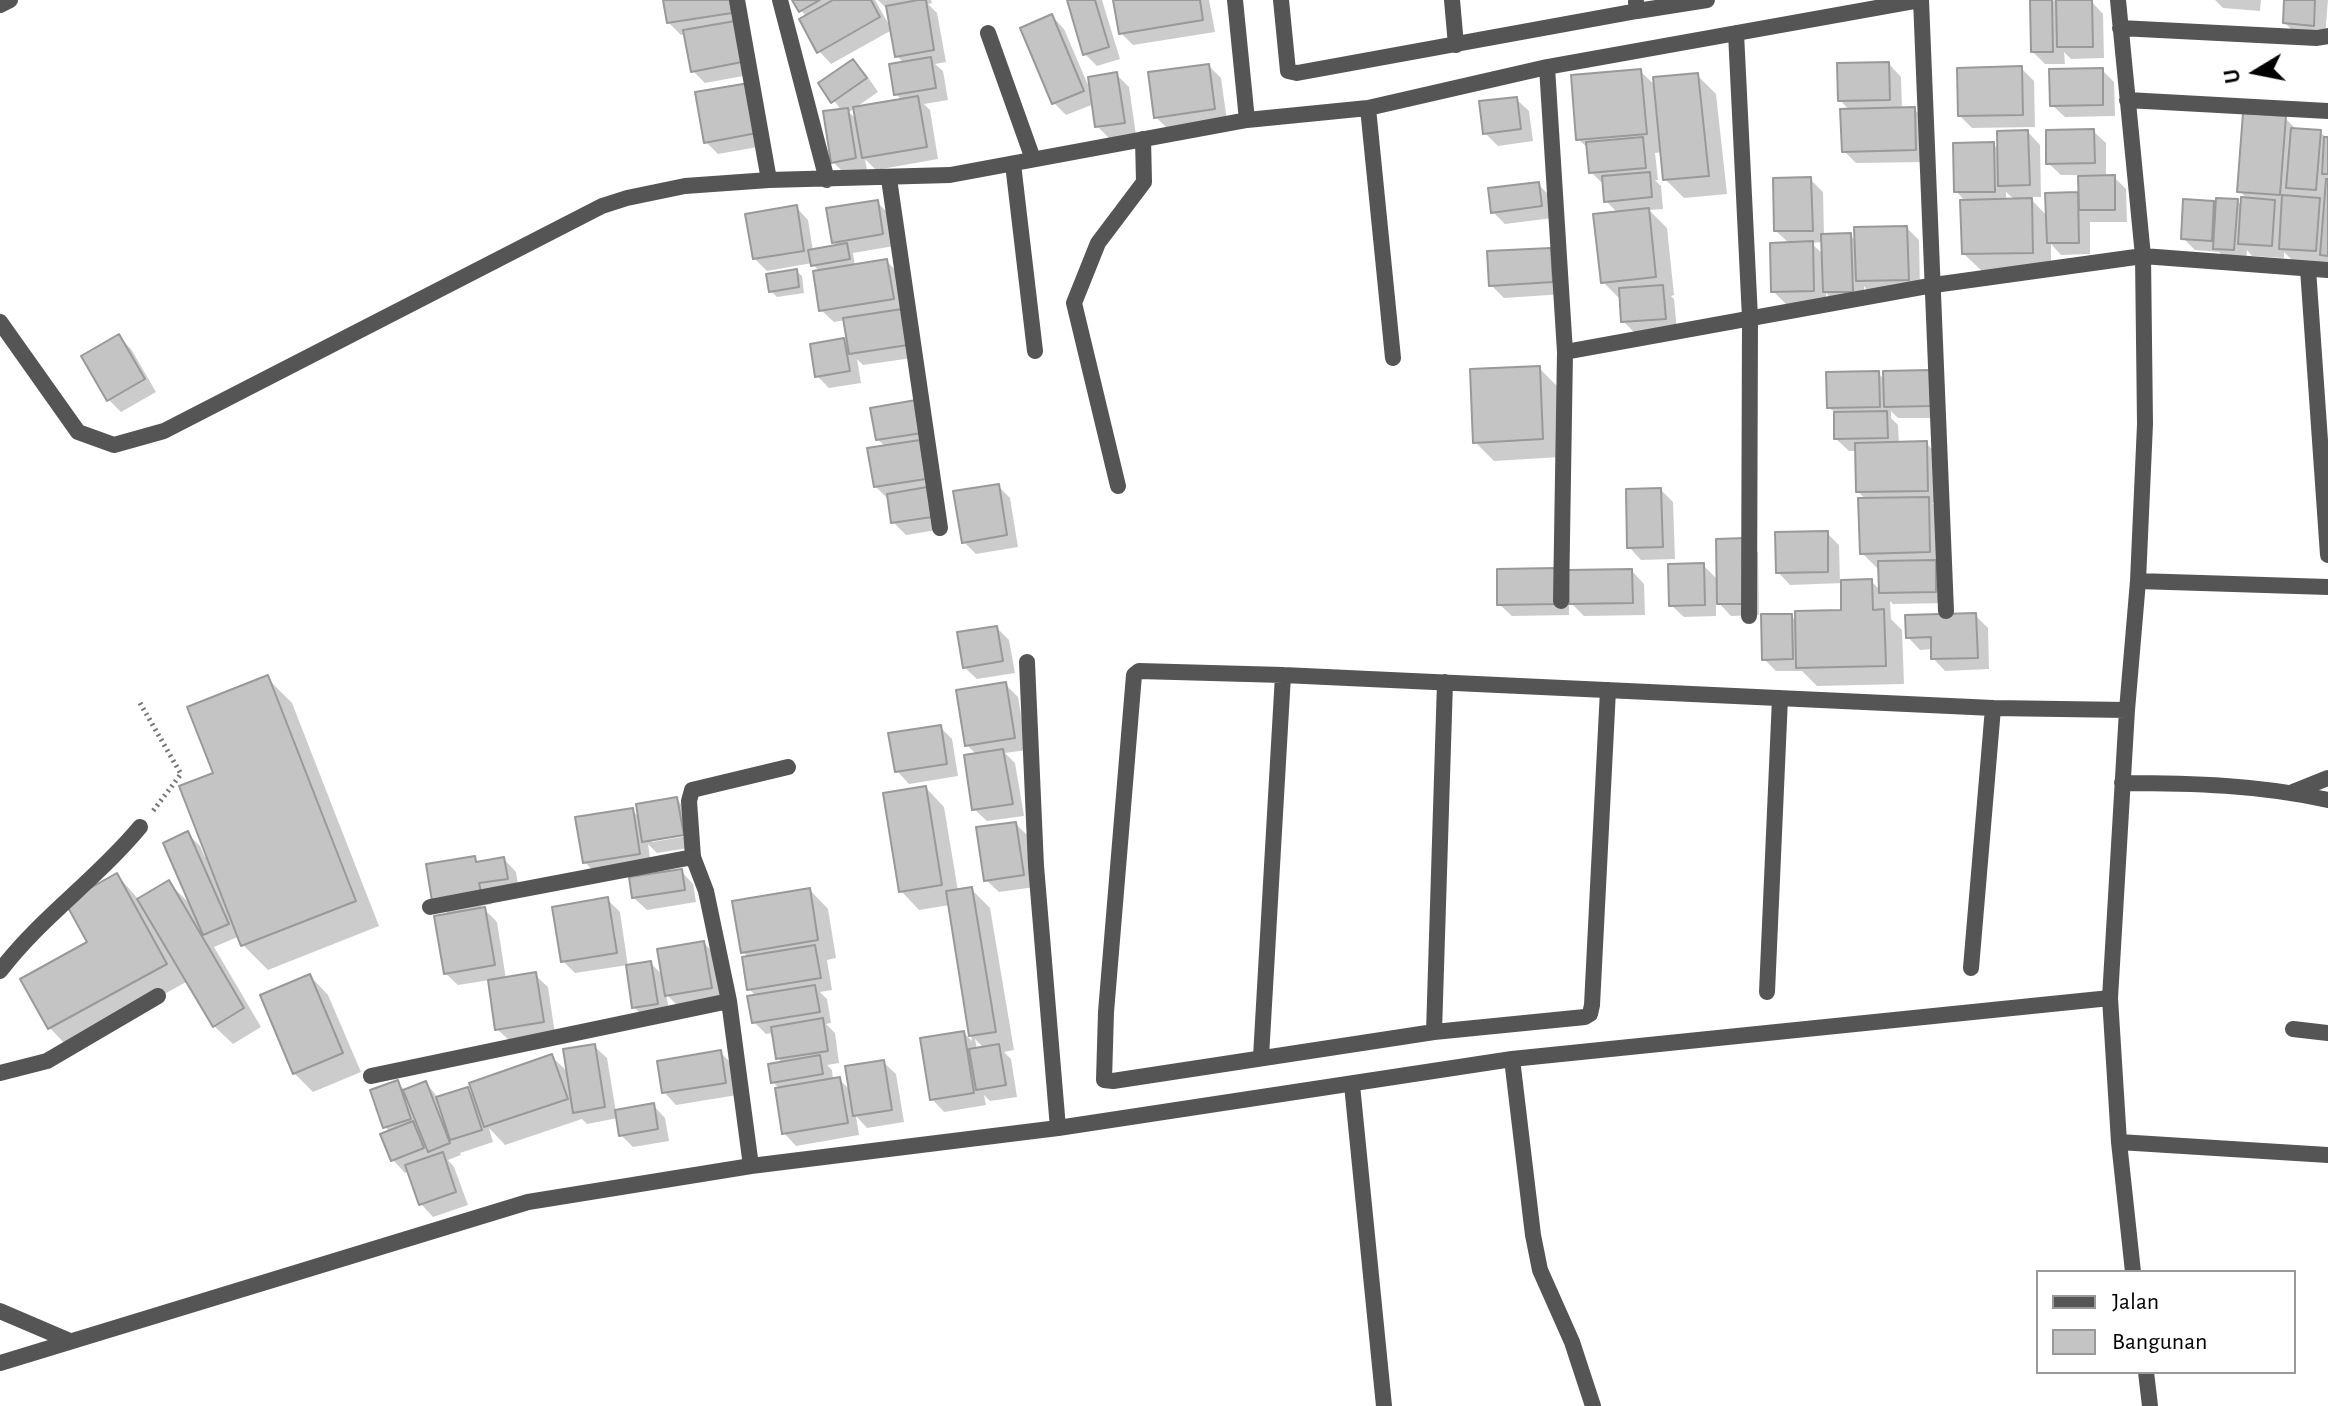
<!DOCTYPE html>
<style>
body{margin:0}
#map{position:relative;width:2328px;height:1406px;overflow:hidden;background:#fff;font-family:"Alegreya Sans",sans-serif}
canvas{display:block}
.legend{position:absolute;left:2036px;top:1270px;width:260px;height:104px;box-sizing:border-box;background:#fff;border:2px solid #999;margin:0;padding:10px 14px;list-style:none;font-size:24px;color:#000}
.legend li{display:flex;align-items:center;gap:16px;height:40px}
.legend b{width:40px;border:2px solid #999}
.north{position:absolute;left:2216px;top:32px;width:80px;height:80px;-webkit-text-stroke:6px #fff;paint-order:stroke;rotate:260deg;font-size:22px;font-weight:700;line-height:32px;text-align:center;color:#000}
.north::after{content:'';display:block;margin:auto;width:28px;height:36px;background:#000;clip-path:polygon(50% 0,100% 100%,50% 72%,0 100%)}
</style>
<div id="map">
<canvas width="2328" height="1406"></canvas>
<ul class="legend">
<li><b style="height:10px;background:#555"></b>Jalan</li>
<li><b style="height:22px;background:#c4c4c4"></b>Bangunan</li>
</ul>
<div class="north">U</div>
</div>
<script>
const ctx = document.querySelector('canvas').getContext('2d');
ctx.lineJoin = 'round';
function paint(path, color) { ctx.fillStyle = color; ctx.fill(path, 'evenodd'); }
function trace(path, color, width, dash) { ctx.strokeStyle = color; ctx.lineWidth = width; ctx.lineCap = dash ? 'butt' : 'round'; ctx.setLineDash(dash || []); ctx.stroke(path); }
const shadow = new Path2D(`
 M665 0H739L754 74 705 83 693 71 686 34 681 35 668 22Z
 M794 0H875L892 30 831 64 819 51 806 17Z
 M878 0H931L932 3 928 4 937 13 946 62 935 64 943 71 948 100 924 104 930 110 938 159 876 170 865 159 867 170 845 174 833 162 842 111 821 84 853 61 865 73 878 92 849 112 858 121 902 100 896 94 904 63 897 56 889 11Z
 M1069 0H1102L1120 59 1097 66 1085 54Z
 M1115 0H1209L1215 32 1133 45 1121 33Z
 M2032 0 2091 1 2103 14 2104 58 2071 59 2064 52 2065 64H2045L2033 52Z
 M2215 0H2261L2260 11 2223 8Z
 M2286 0H2328L2325 37 2297 35 2285 23Z
 M1052 16 1064 29 1091 92 1117 75 1129 87 1136 135 1109 138 1097 126 1094 104 1066 115 1054 103Z
 M1889 64 1901 77 1902 109H1914L1927 122V162L1856 163 1844 151 1850 111 1840 100Z
 M1209 66 1221 78 1227 121 1168 129 1156 117Z
 M2021 68 2034 81 2035 127 1972 128 1960 116Z
 M2102 70 2114 82 2115 116 2065 117 2052 105Z
 M1640 71 1656 86 1697 75 1716 94 1727 194 1684 198 1665 179 1662 152 1655 153 1658 180H1655L1661 186 1663 209 1649 210 1667 228 1674 295 1671 296 1674 299 1677 331 1636 334 1623 321 1622 301 1603 282 1618 213 1606 201 1604 185 1591 172 1589 149 1578 139Z
 M698 93 769 145 718 154 706 142Z
 M1516 99 1529 111 1533 141 1498 146 1485 133Z
 M2285 118 2297 130 2320 132 2328 139V263L2293 261 2284 252V258L2252 256 2247 250 2246 262 2227 260 2219 252 2195 250 2183 238 2214 203 2218 207 2237 201 2243 207 2248 200 2240 191Z
 M2093 131 2106 143V177H2114L2126 189 2127 222H2090V254L2061 255 2051 244V271L1983 272 1964 254 1966 202 1956 191 1993 144 1999 150 2028 132 2040 145 2041 197H2029L2048 217V195L2081 194 2080 175H2061L2048 163ZM2006 192 2015 200 2006 201Z
 M1810 179 1823 192 1824 236 1850 235 1857 242 1907 228 1919 240 1920 291 1870 293 1864 286V304H1837L1826 293V302L1786 304 1773 291 1790 244 1776 231ZM1823 242 1824 255 1811 243Z
 M1538 184 1550 196 1553 218 1505 224 1493 212Z
 M877 202 889 214 894 246 853 253 855 266 886 261 899 273 919 357 863 365 857 359 861 383 829 388 817 376 844 341 850 347 846 320 834 322 821 310 820 272 812 263 767 271 754 258 796 207 808 220 813 251 839 247 834 242Z
 M1550 250 1564 294 1504 298 1491 285Z
 M796 271 802 276 804 293 777 297 771 291Z
 M119 337 131 349 156 392 121 412 109 400Z
 M1539 368 1558 387 1561 457 1494 461 1475 442Z
 M1930 372 1943 418H1898L1891 411V418L1898 425 1899 444 1926 443 1938 455 1939 502 1932 503 1947 517 1948 603 1893 604 1890 601 1891 619 1902 630 1904 684 1817 686 1802 671H1776L1764 659 1791 616 1797 622 1843 612V583L1790 585 1778 572 1827 533 1839 545 1840 582 1871 581 1881 591 1880 571 1862 553 1867 500 1858 492V451H1849L1836 439V414L1829 407 1878 373 1885 380Z
 M928 415 943 529 906 535 893 522 888 499 875 486 886 447 877 439Z
 M998 486 1010 498 1018 547 976 554 964 542Z
 M1661 490 1673 502 1675 559 1641 560 1629 547Z
 M1745 540 1758 552 1759 615 1731 616 1716 600V616L1684 617 1671 605 1703 565 1718 580Z
 M1632 571 1644 584 1645 615 1584 616 1569 601V615L1512 616 1499 604Z
 M1975 615 1988 628 1989 669 1945 671 1933 658V649L1920 650 1908 637Z
 M997 628 1009 640 1015 673 977 679 964 667Z
 M267 678 292 703 379 926 268 970 243 945 240 936 214 947 261 1027 233 1044 214 1026 188 981 68 1047 50 1028 90 942 117 875 139 900 168 882 192 906 188 834 200 846 205 857 208 855 215 774Z
 M1005 684 1018 697 1027 750 1005 753 1015 763 1024 816 987 821 974 809 977 755 967 745Z
 M940 727 952 739 958 776 909 784 897 771Z
 M926 788 944 807 958 891 971 889 990 908 1014 1050 1004 1052 1011 1059 1017 1097 990 1101 984 1095 986 1105 944 1112 932 1099 964 1033 972 1041 950 905 919 910 901 891ZM975 1039 985 1049 977 1050Z
 M677 800 689 812 692 831 652 838V842L693 835 695 847 657 853 648 844 651 866 597 875 585 862 632 810 641 819Z
 M1016 824 1028 836 1035 887 999 892 986 880Z
 M474 858 479 864 504 859 516 872 519 891 491 895 492 904 481 906 497 922 506 979 535 975 548 987 555 1034 510 1041 497 1029 490 980 458 985 445 973 449 915 434 900Z
 M681 871 693 884 696 902 647 910 634 898Z
 M810 890 828 909 836 958 827 960 832 990 820 992 827 999 831 1023 826 1024 835 1033 839 1063 827 1065 832 1070 833 1080 839 1079 851 1091 883 1062 896 1074 904 1122 867 1128 856 1116 859 1135 796 1146 784 1133 780 1089 773 1082 783 1063 778 1058 774 1033 766 1034 754 1022 756 996 749 989V958L743 952Z
 M607 899 620 912 628 967 650 963 664 976 704 943 716 956 723 1000 679 1007 666 994 670 1016 647 1020 634 1007 628 965 575 973 563 961Z
 M310 976 328 995 361 1072 313 1092 294 1073Z
 M594 1046 607 1058 616 1112 653 1105 665 1118 669 1141 633 1147 621 1135 618 1118 587 1124 582 1119 505 1145 489 1128 493 1142 460 1153 461 1155 448 1160 454 1167 468 1205 433 1217 421 1204 409 1171 405 1173 393 1160 390 1132 385 1127 397 1083 406 1091 426 1083 439 1099 467 1089 477 1099 552 1057 569 1073Z
 M720 1052 732 1064 737 1095 676 1105 664 1092Z`);
const building = new Path2D(`
 M663 0H730L732 13 667 23Z
 M792 0H820L799 12Z
 M833 0H871L880 17 817 53 799 19Z
 M918 0H926L934 50 895 57 886 6Z
 M1067 0H1095L1109 47 1083 55Z
 M1113 0H1200L1203 20 1119 34Z
 M2030 0H2052L2053 52H2031Z
 M2056 0H2092L2093 47H2057Z
 M2284 0H2315L2314 26 2283 23Z
 M1052 14 1084 91 1052 104 1020 28Z
 M735 21 742 62 691 72 683 30Z
 M931 57 936 88 894 95 889 64Z
 M853 59 867 78 831 103 818 83Z
 M1889 62 1890 100 1838 101 1837 63Z
 M1209 64 1215 109 1154 118 1148 72Z
 M2022 66 2023 115 1958 116 1957 68Z
 M2103 68V105L2050 106 2049 69Z
 M1641 69 1647 134 1576 140 1571 75Z
 M1117 72 1125 123 1095 127 1088 77Z
 M1698 73 1709 176 1663 180 1653 77Z
 M749 83 757 133 704 143 695 92Z
 M918 96 927 147 862 158 853 107Z
 M1517 97 1521 129 1483 134 1479 101Z
 M1915 107 1916 150 1842 152 1840 109Z
 M848 108 856 158 831 163 823 111Z
 M2243 113 2286 116 2280 195 2237 192Z
 M2291 128 2321 130 2316 190 2286 188Z
 M2094 129 2095 163 2046 164V130Z
 M2028 130 2030 185 1998 186 1997 131Z
 M1643 137 1646 168 1589 173 1586 142Z
 M2324 137H2328V174H2322Z
 M1994 142 1995 192H1954L1953 143Z
 M1650 172 1652 197 1604 202 1602 176Z
 M2115 175V210H2079L2078 176Z
 M1811 177 1813 231H1774L1773 178Z
 M2326 179H2328V256L2320 255Z
 M1539 182 1542 206 1491 213 1488 188Z
 M2078 192 2079 243H2047L2045 193Z
 M2282 195 2320 198 2316 251 2279 249Z
 M2241 197 2275 200 2272 246 2238 244Z
 M2032 198 2033 253 1962 254 1960 200Z
 M2216 198 2238 199 2234 250 2213 249Z
 M2183 199 2214 201 2212 241 2181 239Z
 M878 200 883 234 832 243 826 208Z
 M797 205 804 251 753 259 745 214Z
 M1649 208 1656 277 1601 283 1593 214Z
 M1907 226 1909 280 1856 281 1854 227Z
 M1851 233 1853 292H1823L1821 234Z
 M1813 241 1814 291 1771 292 1770 243Z
 M847 243 850 259 811 266 808 250Z
 M1551 248 1553 282 1489 286 1487 251Z
 M887 259 894 299 819 311 813 271Z
 M797 269 799 287 769 292 766 274Z
 M1663 285 1666 319 1621 322 1619 288Z
 M902 309 908 345 849 354 843 318Z
 M119 334 145 379 107 401 81 356Z
 M844 338 850 371 815 377 810 344Z
 M1540 366 1543 439 1473 443 1470 369Z
 M1930 370 1931 406 1884 407 1883 371Z
 M1879 371 1880 407 1827 408 1826 372Z
 M916 400 922 433 876 440 870 408Z
 M1887 411 1888 438 1834 439V412Z
 M920 440 926 479 874 487 867 448Z
 M1927 441 1928 491 1856 492 1855 443Z
 M999 484 1007 535 962 543 953 491Z
 M927 487 932 517 891 523 887 494Z
 M1661 488 1663 547 1627 548 1626 489Z
 M1929 497 1930 552 1860 554 1858 498Z
 M1828 531V572L1776 573 1775 532Z
 M1746 538 1747 604H1717L1716 539Z
 M1936 560V592L1879 593 1878 561Z
 M1704 563 1705 605 1669 606 1668 564Z
 M1557 568 1558 604 1497 605V569Z
 M1632 569 1633 603 1569 604 1568 570Z
 M1872 579 1873 610 1884 609 1886 666 1796 668 1795 611 1841 610V580Z
 M1976 613 1978 658 1931 659V637L1906 638 1905 615Z
 M1761 614H1792L1793 659 1762 660Z
 M997 626 1003 661 963 668 957 632Z
 M268 675 356 901 241 946 179 786 213 773 187 707Z
 M1006 682 1015 738 965 746 956 690Z
 M941 725 947 764 895 772 888 733Z
 M1003 749 1013 804 972 810 964 755Z
 M926 786 942 885 899 892 883 793Z
 M677 797 684 835 642 842 636 804Z
 M633 808 640 854 583 863 575 817Z
 M1016 822 1024 875 984 881 976 827Z
 M188 831 229 924 203 935 163 843Z
 M475 856 476 862 504 857 508 879 479 883 481 892 432 901 426 864Z
 M682 869 685 890 632 898 629 877Z
 M117 873 167 964 48 1029 20 979 87 942 65 902Z
 M169 880 244 1008 213 1027 137 899Z
 M972 887 996 1032 969 1036 946 891Z
 M810 888 818 940 741 953 732 901Z
 M608 897 617 953 561 962 552 907Z
 M485 907 495 965 444 974 434 916Z
 M704 941 712 988 665 996 657 949Z
 M815 945 821 978 747 990 742 957Z
 M651 961 658 1004 632 1008 626 965Z
 M536 972 544 1022 495 1030 488 980Z
 M310 974 343 1053 293 1074 260 995Z
 M815 985 820 1012 752 1023 747 996Z
 M823 1018 828 1051 776 1059 771 1027Z
 M964 1031 974 1093 930 1100 920 1038Z
 M595 1044 605 1107 573 1113 563 1049Z
 M999 1044 1006 1085 976 1090 969 1049Z
 M721 1050 726 1083 662 1093 657 1061Z
 M552 1054 568 1099 484 1127 469 1083Z
 M820 1055 823 1074 771 1083 768 1064Z
 M884 1060 892 1110 853 1116 845 1066Z
 M840 1077 848 1123 782 1134 775 1088Z
 M398 1080 411 1119 383 1128 370 1090Z
 M426 1081 450 1143 428 1152 403 1090Z
 M468 1087 482 1130 450 1140 436 1097Z
 M654 1103 658 1129 619 1136 615 1110Z
 M413 1121 424 1148 391 1161 380 1134Z
 M443 1152 456 1192 419 1205 405 1165Z`);
const path = new Path2D(`
 M140 703 181 774 153 811`);
const lane = new Path2D(`
 M988 33 1033 159
 M1013 164 1035 351
 M1118 486 1074 303 1098 243 1144 182 1143 139
 M693 857 689 801 692 790 788 767
 M0 971C41 917 97 879 140 827
 M0 1073 47 1061 158 996
 M1352 1085 1384 1406
 M0 1311 70 1341`);
const street = new Path2D(`
 M737 0 769 180
 M780 0 827 180
 M1235 0 1247 120
 M1281 0 1288 71 1297 73 1637 11
 M1452 0 1456 45
 M2118 0 2143 256 2145 424 2138 581 2127 710 2110 998 2119 1142 2133 1272
 M1636 2 1637 11 1707 0
 M0 5 10 0
 M2120 28 2317 38 2328 36
 M1736 33 1750 318 1749 616
 M1547 67 1565 352 1561 601
 M2127 100 2328 111
 M1368 108 1393 358
 M889 179 940 528
 M2308 269 2328 555
 M0 322 78 432 114 445 164 431 602 206 627 198 685 186 769 180 950 175 1247 120 1368 108 1547 67 1921 0 1946 611
 M1565 352 1934 285 2143 256 2328 270
 M2138 581 2328 587
 M1027 662 1036 866 1058 1128
 M1608 690 1592 1005 1590 1014 1585 1017 1434 1032 1113 1081 1104 1080 1106 1012 1134 675 1139 671 1283 675 1993 708 2127 710
 M2122 783C2192 783 2260 785 2328 800
 M2293 792 2328 778
 M430 907 693 857 706 891 729 1001 751 1166
 M1971 968 1993 708
 M1767 992 1780 698
 M2293 1029 2328 1033
 M1434 1032 1445 682
 M1261 1057 1283 675
 M1512 1059 1533 1235 1540 1270 1572 1342 1593 1406
 M371 1076 729 1001
 M2119 1142 2328 1155
 M0 1363 528 1202 751 1166 1058 1128 1512 1059 2110 998
 M2146 1372 2150 1406`);
paint(shadow, '#0003');
paint(building, '#c4c4c4');
trace(building, '#999', 2);
trace(path, '#777', 5, [2, 4]);
trace(lane, '#555', 16);
trace(street, '#555', 16);
</script>
